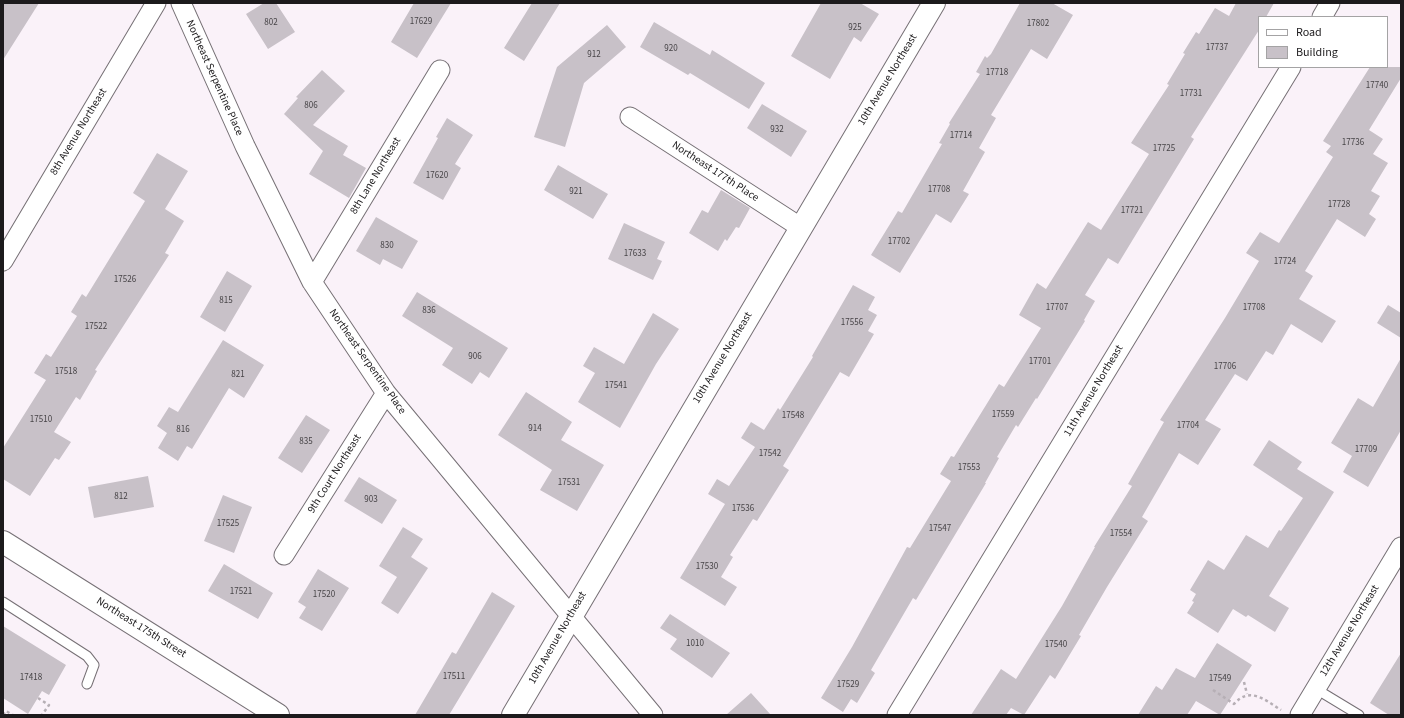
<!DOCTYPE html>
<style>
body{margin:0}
#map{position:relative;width:1404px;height:718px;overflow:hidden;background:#faf2f9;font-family:"Source Sans 3",sans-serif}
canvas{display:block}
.frame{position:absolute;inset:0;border:4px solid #1c1a1c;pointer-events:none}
.legend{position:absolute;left:1258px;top:16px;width:130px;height:52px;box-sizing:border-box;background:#fff;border:1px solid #a4a3a4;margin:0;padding:5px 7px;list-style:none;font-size:12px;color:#1c1a1c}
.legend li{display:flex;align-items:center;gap:8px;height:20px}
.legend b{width:20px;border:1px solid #a4a3a4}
</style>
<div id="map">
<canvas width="1404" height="718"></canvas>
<div class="frame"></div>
<ul class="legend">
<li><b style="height:5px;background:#fff"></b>Road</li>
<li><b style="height:11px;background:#c8c1c8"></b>Building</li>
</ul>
</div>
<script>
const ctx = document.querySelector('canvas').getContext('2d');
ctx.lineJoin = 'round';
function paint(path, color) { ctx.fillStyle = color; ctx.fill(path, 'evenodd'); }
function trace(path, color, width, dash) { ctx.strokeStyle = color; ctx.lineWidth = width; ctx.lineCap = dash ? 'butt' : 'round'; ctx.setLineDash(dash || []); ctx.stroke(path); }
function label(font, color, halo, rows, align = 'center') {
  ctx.font = font + ' "Source Sans 3",sans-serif'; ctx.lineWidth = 3; ctx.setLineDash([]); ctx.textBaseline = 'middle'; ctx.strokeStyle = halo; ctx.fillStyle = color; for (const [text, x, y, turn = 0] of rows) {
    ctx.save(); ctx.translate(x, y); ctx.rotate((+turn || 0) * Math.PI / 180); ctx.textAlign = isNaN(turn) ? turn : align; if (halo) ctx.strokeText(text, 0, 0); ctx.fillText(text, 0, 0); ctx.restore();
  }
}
const building = new Path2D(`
 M3 3H39L3 60Z
 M264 3H276L295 32 268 49 246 14Z
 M414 3H451L417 58 391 42Z
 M532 3H560L524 61 504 48Z
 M821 3H860L879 14 861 42 854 37 830 79 791 56Z
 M1020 3H1052L1073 15 1047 59 1031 49 991 115 996 118 979 148 985 152 963 191 969 194 951 223 936 214 900 273 871 255 898 211 902 213 942 144 939 143 950 124 949 123 980 74 976 72 985 56 987 58 991 54Z
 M1236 3H1274L1266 17H1259V30L1191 137 1194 139 1118 264 1108 258 1085 295 1095 301 1084 320 1085 321 1037 399 1036 398 1018 427 1016 425 997 457 999 458 985 483H986L916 600 913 598 871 670 875 673 857 703 851 699 843 712 821 698 852 647 907 547 910 548 951 481 940 474 951 456 954 457 999 384 1004 387 1041 328 1019 315 1037 283 1046 289 1088 222 1101 230 1149 154 1131 143 1169 85 1167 84 1185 54 1183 53 1196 32 1199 34 1215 8 1229 16Z
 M654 22 710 55 712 50 765 83 749 109 690 73 688 75 640 47Z
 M607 25 626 47 584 83 565 147 534 137 557 67Z
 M1370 67H1401V78L1369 130 1383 139 1373 154 1388 163 1371 191 1380 196 1369 214 1376 219 1365 237 1337 219 1305 271 1313 276 1299 299 1336 321 1322 343 1291 324 1273 355 1266 351 1247 381 1235 374 1205 420 1221 429 1198 465 1179 453 1142 517 1148 521 1107 587 1079 635 1081 636 1055 679 1050 675 1024 715 1011 708 1006 715H971L1001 669 1016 679 1062 606 1095 547H1094L1132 486 1128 484 1164 422 1160 420 1225 318 1259 261 1246 253 1260 232 1279 243 1333 157 1326 152 1331 146 1323 141Z
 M322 70 345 91 313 125 348 146 343 155 366 168 349 198 309 174 323 151 284 114 298 98 296 97Z
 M762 104 807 131 791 157 747 128Z
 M447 118 473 135 455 164 461 168 443 200 413 183 438 138 436 137Z
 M157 153 188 171 165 209 184 221 165 253 169 255 95 370 97 371 80 400 76 397 54 432 71 442 59 460 55 458 30 496 3 479V448L46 380 34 373 46 354 51 357 77 316 71 312 82 294 86 297 145 201 133 193Z
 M558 165 608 194 593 219 544 190Z
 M721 190 750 208 739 228 736 227 727 241 725 239 718 251 689 233 702 210 708 213Z
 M376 217 418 241 402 269 383 259 380 265 356 251Z
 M624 223 665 242 657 259 662 261 653 280 608 259Z
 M227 271 252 286 225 332 200 317Z
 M853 285 875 297 868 310 877 315 868 331 874 334 849 377 840 372 783 466 789 470 757 521 753 519 730 555 733 557 721 577 737 587 725 606 680 578 725 504 708 494 717 479 729 486 755 447 741 438 751 422 764 430 778 408 780 410 813 357 812 356Z
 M417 292 508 348 489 378 480 372 472 384 442 365 453 348 402 316Z
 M1388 305 1401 313V338L1377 323Z
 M653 313 679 329 656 364 620 428 578 402 595 373 583 366 594 347 624 364Z
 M223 340 264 365 244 398 229 388 192 449 187 446 178 461 158 448 167 433 157 426 169 407 178 412Z
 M1401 358V430L1368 487 1343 472 1352 456 1331 443 1358 398 1373 407Z
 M526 392 572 422 561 440 604 465 577 511 540 490 552 470 498 435Z
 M306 415 330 430 302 473 278 458Z
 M1269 440 1302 462 1297 469 1334 492 1269 596 1289 608 1275 632 1248 615 1246 617 1233 609 1218 633 1187 613 1194 602 1192 601 1196 594 1190 590 1208 560 1224 570 1246 535 1268 548 1279 530 1281 531 1303 498 1253 465Z
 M148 476 154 507 94 518 88 487Z
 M359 477 397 500 382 524 344 501Z
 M223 495 252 507 234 553 204 541Z
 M403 527 423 539 411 557 428 568 398 614 381 603 397 577 379 566Z
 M224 564 273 593 258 619 208 591Z
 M318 569 349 588 322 631 299 618 306 607 298 602Z
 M492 592 515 606 449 715H415L452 652 456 654Z
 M670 614 730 653 712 678 670 649 677 639 660 628Z
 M3 626 66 665 49 695 42 691 28 714 3 698Z
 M1217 643 1252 665 1220 715 1196 701 1187 715H1138L1156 686 1162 690 1176 668 1195 678Z
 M1401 653V715H1389L1370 703Z
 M751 693 771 715H726Z`);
const path = new Path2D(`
 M1244 682 1247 694
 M1213 690 1234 704C1250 686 1265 700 1281 710
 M38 698 49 705 42 715
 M3 715 6 711 13 715`);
const service = new Path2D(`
 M3 602 87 656 94 665 87 684
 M1316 689 1359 715`);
const minor = new Path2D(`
 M181 3 245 146 312 282 386 393 653 715
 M1322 17 1330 3
 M630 117 800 227
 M3 261 156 3
 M312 282 440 70
 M284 555 386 393
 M897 715 1291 67
 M1300 715 1401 547`);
const tertiary = new Path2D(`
 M513 715 934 3`);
const secondary = new Path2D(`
 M3 542 278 715`);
const numberNames = [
 ["17629",421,22],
 ["802",271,23],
 ["17802",1038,24],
 ["925",855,28],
 ["17737",1217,48],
 ["920",671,49],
 ["912",594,55],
 ["17718",997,73],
 ["17740",1377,86],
 ["17731",1191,94],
 ["806",311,106],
 ["932",777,130],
 ["17714",961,136],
 ["17736",1353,143],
 ["17725",1164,149],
 ["17620",437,176],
 ["17708",939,190],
 ["921",576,192],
 ["17728",1339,205],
 ["17721",1132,211],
 ["17702",899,242],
 ["830",387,246],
 ["17633",635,254],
 ["17724",1285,262],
 ["17526",125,280],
 ["815",226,301],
 ["17707",1057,308],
 ["17708",1254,308],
 ["836",429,311],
 ["17556",852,323],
 ["17522",96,327],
 ["906",475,357],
 ["17701",1040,362],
 ["17706",1225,367],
 ["17518",66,372],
 ["821",238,375],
 ["17541",616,386],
 ["17559",1003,415],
 ["17548",793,416],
 ["17510",41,420],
 ["17704",1188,426],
 ["914",535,429],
 ["816",183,430],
 ["835",306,442],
 ["17709",1366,450],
 ["17542",770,454],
 ["17553",969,468],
 ["17531",569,483],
 ["812",121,497],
 ["903",371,500],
 ["17536",743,509],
 ["17525",228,524],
 ["17547",940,529],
 ["17554",1121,534],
 ["17530",707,567],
 ["17521",241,592],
 ["17520",324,595],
 ["1010",695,644],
 ["17540",1056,645],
 ["17511",454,677],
 ["17418",31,678],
 ["17549",1220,679],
 ["17529",848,685]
];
const streetNames = [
 ["Northeast Serpentine Place",214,78,66],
 ["10th Avenue Northeast",888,80,-59],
 ["8th Avenue Northeast",79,132,-59],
 ["Northeast 177th Place",715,172,33],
 ["8th Lane Northeast",376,176,-59],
 ["10th Avenue Northeast",723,358,-59],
 ["Northeast Serpentine Place",367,362,55],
 ["11th Avenue Northeast",1094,391,-59],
 ["9th Court Northeast",335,474,-58],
 ["Northeast 175th Street",141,628,32],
 ["12th Avenue Northeast",1350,631,-59],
 ["10th Avenue Northeast",558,638,-60]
];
paint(building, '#c8c1c8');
trace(service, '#767075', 11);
trace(minor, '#767075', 21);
trace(tertiary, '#767075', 24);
trace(secondary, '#767075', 24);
trace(path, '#b6afb5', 2.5, [3, 3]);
trace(service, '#fff', 9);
trace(minor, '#fff', 19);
trace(tertiary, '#fff', 22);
trace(secondary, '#fff', 22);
label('9px', '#474447', null, numberNames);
label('11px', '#1c1a1c', '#fff', streetNames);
</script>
